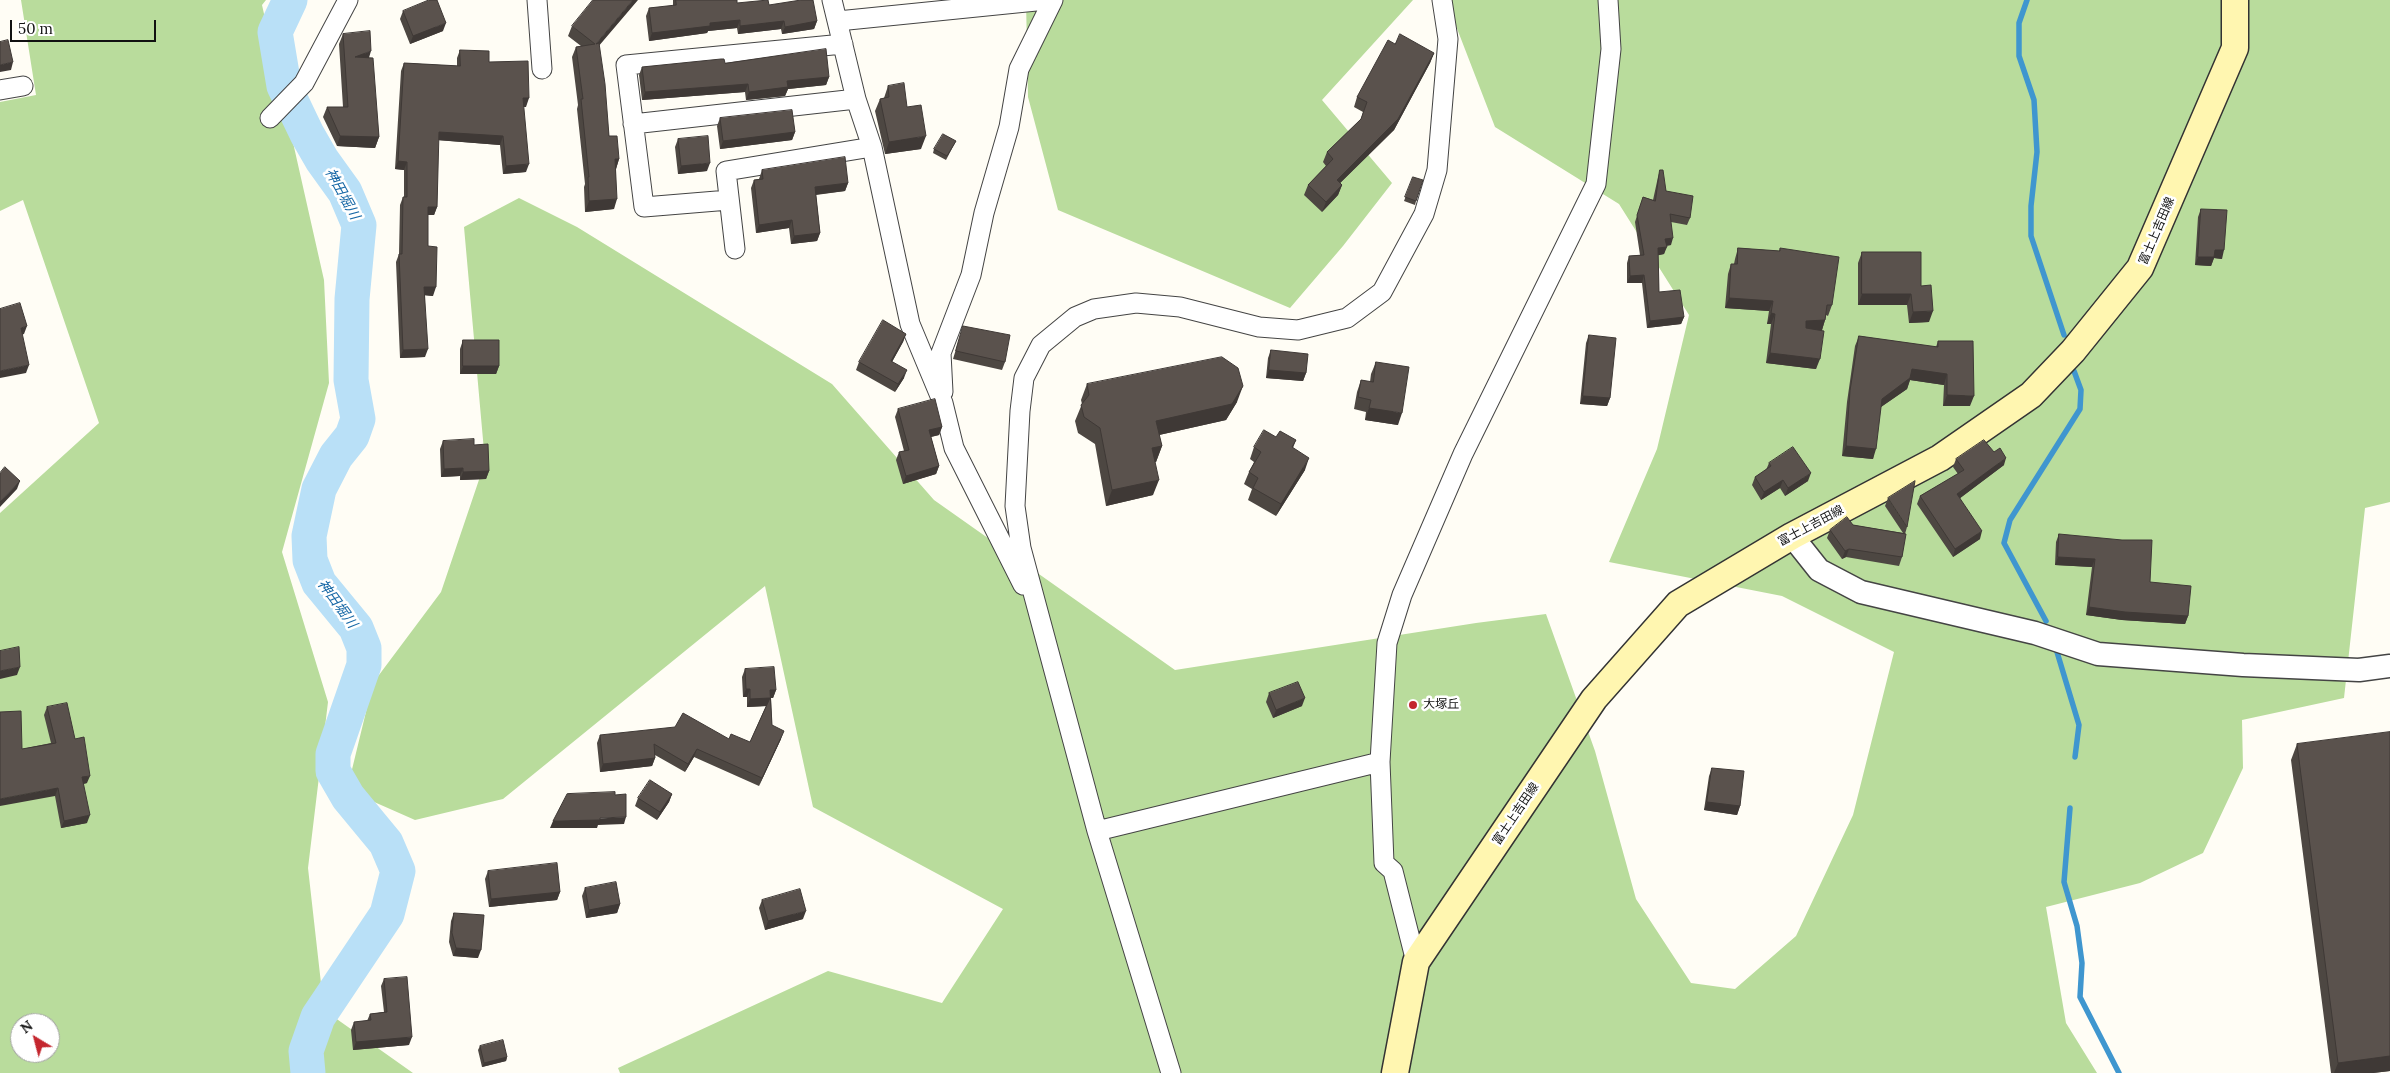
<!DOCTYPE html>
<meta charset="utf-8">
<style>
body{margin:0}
#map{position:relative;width:2390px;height:1073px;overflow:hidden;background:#fffdf5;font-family:Lora,serif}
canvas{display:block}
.north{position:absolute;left:10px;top:1013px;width:50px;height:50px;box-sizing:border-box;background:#fff;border:1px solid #a0a0a0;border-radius:50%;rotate:323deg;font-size:14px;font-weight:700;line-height:20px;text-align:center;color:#111}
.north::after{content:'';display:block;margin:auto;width:18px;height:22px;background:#c4262e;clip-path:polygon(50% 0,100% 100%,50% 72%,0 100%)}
.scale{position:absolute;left:10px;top:20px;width:146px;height:22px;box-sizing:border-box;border:2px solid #111;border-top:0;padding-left:6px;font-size:15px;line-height:18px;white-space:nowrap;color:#111;-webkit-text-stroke:4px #fff;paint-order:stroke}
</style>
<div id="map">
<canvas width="2390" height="1073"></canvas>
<div class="north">N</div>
<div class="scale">50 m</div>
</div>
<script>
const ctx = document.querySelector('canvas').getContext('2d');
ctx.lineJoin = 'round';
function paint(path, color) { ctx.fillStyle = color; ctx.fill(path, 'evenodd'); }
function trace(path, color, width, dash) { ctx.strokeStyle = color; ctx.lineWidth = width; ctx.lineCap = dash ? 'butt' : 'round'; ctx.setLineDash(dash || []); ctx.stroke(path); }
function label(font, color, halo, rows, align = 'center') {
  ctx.font = font + ' Lora,"Noto Sans JP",serif'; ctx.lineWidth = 5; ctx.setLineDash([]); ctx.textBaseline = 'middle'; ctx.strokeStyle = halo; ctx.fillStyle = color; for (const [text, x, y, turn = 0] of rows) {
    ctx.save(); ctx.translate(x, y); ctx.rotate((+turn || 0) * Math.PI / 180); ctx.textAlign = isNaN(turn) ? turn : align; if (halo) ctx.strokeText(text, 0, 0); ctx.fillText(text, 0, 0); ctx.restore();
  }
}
const forest = new Path2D(`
 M21 0H266L262 5 324 280 329 383 282 552 328 702 308 868 324 1010 413 1073H0V513L99 423 23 200 0 211V102L36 95ZM20 1023H50V1053H20Z
 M1026 0H1413L1322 100 1392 183 1343 246 1290 308 1058 210 1028 97Z
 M1446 0H2390V502L2365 508 2344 698 2242 720 2243 768 2203 853 2140 883 2046 907 2066 1023 2097 1073H620L618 1068 828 971 942 1003 1003 909 813 807 765 586 503 799 415 820 347 790 373 683 441 592 485 462 464 227 519 198 577 227 832 384 934 500 1175 670 1476 623 1546 614 1595 751 1636 899 1691 983 1735 989 1796 936 1853 815 1894 652 1782 596 1609 562 1657 449 1689 315 1619 204 1495 127Z`);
const stream = new Path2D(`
 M2027 0 2019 23V56L2034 100 2037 152 2031 206V236L2064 335
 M2046 621 2004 543 2010 520 2080 409 2081 390 2074 371
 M2057 652 2079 725 2075 757
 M2070 808 2064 882 2077 926 2082 963 2080 997 2119 1073`);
const river = new Path2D(`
 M290 0 275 32 284 86 307 134 322 160 345 192 359 225 352 299 351 380 358 419 352 436 336 456 319 489 309 536 310 560 319 583 356 628 364 648V665L333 754V771L348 797 386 843 398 871 387 914 318 1017 306 1051 308 1073`);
const minor = new Path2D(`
 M537 0 542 69
 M832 0 856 99 872 147 910 324 943 403 954 448 1023 585
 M838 21 1046 0
 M0 90 23 86
 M270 118 304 83 348 0
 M633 124 856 99
 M729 200 644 207 626 65 843 44
 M735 249 726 171 872 147
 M943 392 941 353 971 275 984 213 1009 127 1019 69 1053 0
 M1380 762 1384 863 1393 871 1416 962
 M1097 831 1380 762 1387 643 1402 595 1463 454 1596 184 1611 49 1608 0
 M1171 1073 1097 831 1021 548 1015 506 1020 411 1024 378 1041 345 1075 317 1094 309 1136 303 1180 307 1259 327 1298 330 1347 318 1382 292 1424 214 1437 170 1448 39 1442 0`);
const tertiary = new Path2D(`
 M1792 536 1819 570 1861 592 2035 633 2098 654 2243 665 2359 670 2390 666`);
const secondary = new Path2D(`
 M1395 1073 1416 962 1594 699 1678 604 1792 536 1940 458 2031 395 2073 351 2140 268 2235 48V0`);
const wall = new Path2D(`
 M673 0H737V3L769 5 817 21 814 29 782 34 781 29 738 34 737 28 708 31 707 33 649 41 646 16 649 8 673 6Z
 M403 11 443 31 410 44 400 19Z
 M572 26 599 45 609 136 619 159 616 169 614 209 585 212 584 187 585 184 577 109 578 105 572 57 576 47 581 46 568 36Z
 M343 34 369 58 379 137 375 148 337 146 323 117 327 107H343L339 44Z
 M1395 44 1434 53 1430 63 1394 130 1340 183 1342 185 1338 195 1322 212 1304 195 1308 185 1326 166 1323 162 1327 152 1361 119 1363 112 1354 107 1357 97Z
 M460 50 489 62 526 107H523L526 172 503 174 500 145 438 140 437 207 434 215H428V246L433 296 425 295V357L400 358 396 262 399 254 400 205 403 197H404V170L395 169 401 71 404 63 457 66V58Z
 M725 63 829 77 826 85 788 89 785 96 746 100 745 92 642 100 639 75 642 67Z
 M888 86 907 107 921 149 885 154 875 111 880 99 884 98Z
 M720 118 795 132 792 140 720 149 717 126Z
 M678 139 707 171 678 174 675 147Z
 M956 141 946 160 933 153 934 149Z
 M762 170 848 183 845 191 816 195 820 233 817 241 791 244 789 228 756 233 751 188 754 180 759 179Z
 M1660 170 1666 191 1690 218 1687 225 1671 222V245L1666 246 1664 254 1658 255 1659 292 1684 317 1681 324 1647 328 1642 283H1627V263L1629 256 1640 255 1635 222 1643 197 1653 200 1658 177Z
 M1413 177 1416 201 1415 205 1404 201Z
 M2201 209 2222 259 2214 258 2211 266 2195 265 2198 217Z
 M1738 248 1779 251 1780 248 1832 305 1828 316 1826 315 1825 320 1822 330 1816 369 1766 363 1771 324H1767L1769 311 1725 308 1728 274 1731 264H1734L1735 259Z
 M1862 252 1921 286 1929 322 1909 323 1907 305H1858V263Z
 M963 326 1005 362 1002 370 953 359Z
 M906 334 903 342 892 362 904 378 895 392 856 370 859 362Z
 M1589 335 1610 398 1607 406 1580 404 1586 343Z
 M1859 336 1936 347 1938 341 1970 406H1943L1944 385 1910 380 1907 389 1881 407 1873 459 1842 456 1847 402 1855 346Z
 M463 340 499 366 496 374H460V349Z
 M1271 350 1306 373 1303 381 1266 378 1268 358Z
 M1376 362 1398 425 1365 420 1366 412 1354 409 1357 392 1361 380 1370 382 1371 374Z
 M1087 384 1237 402 1226 420 1159 435 1162 446 1156 462H1155L1153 495 1106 506 1095 444 1078 433 1075 421 1082 404 1081 400Z
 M898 409 942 427 939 435 931 437 939 466 936 474 903 484 896 460 899 452 904 451 895 417Z
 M1276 437 1296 440 1293 448 1305 470 1276 516 1248 500 1252 489 1244 484 1249 472 1254 462 1250 459 1254 447Z
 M443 441 474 445 489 471 486 479 460 480V476L441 477 440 449Z
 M1956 459 2004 465 1960 498 1980 539 1953 557 1917 504 1920 496 1958 474 1953 467Z
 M1769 463 1808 481 1785 496 1780 488 1761 500 1752 485 1755 477 1766 470Z
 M1888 498 1907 527 1905 534 1902 557 1899 566 1846 557 1842 559 1827 538 1830 530 1853 525 1903 533 1885 506Z
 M2059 534 2150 582 2188 616 2185 624 2122 620 2086 615 2092 567 2055 565 2056 542Z
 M745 669 776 690 773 698H771L772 725 781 739 759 786 694 757 685 772 655 755V758L652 766 600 772 597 743 600 735 750 742 766 706 747 707V697H743L742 677Z
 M1269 693 1302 706 1273 718 1266 702Z
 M47 707 75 739 87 783 83 784 87 823 61 828 55 796 22 749 51 743 44 715Z
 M2390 732V1071L2373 1073H2331L2291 760 2297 744Z
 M1712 768 1740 806 1737 815 1704 810 1709 776Z
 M672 794 669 802 657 820 635 806 638 798Z
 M488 871 560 892 557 900 489 907 485 879Z
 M585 888 620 904 617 913 586 918 582 896Z
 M762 900 803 919 765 930 759 908Z
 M454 913 478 958 453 956 449 942 451 921Z
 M384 979 409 1045 353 1050 351 1030 354 1022 367 1021 370 1014 384 1012 381 986Z
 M480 1046 507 1057 506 1061 482 1067 478 1050Z`);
const shadedWall = new Path2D(`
 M633 0H638L592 54 596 44Z
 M740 20 737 28 708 31 707 33 649 41 652 33 710 23Z
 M784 21 781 29 738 34 740 26Z
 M817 21 814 29 782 34 785 27Z
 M446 23 443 31 410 44 413 36Z
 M371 51 368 61 355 57Z
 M1434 53 1430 63 1394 130 1333 190 1337 180Z
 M13 62 11 70 0 72V65Z
 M829 77 826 85 788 89 785 96 746 100 749 92 787 81Z
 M748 84 745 92 642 100 645 92Z
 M523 98H529L526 107H520Z
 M439 132 503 136 500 145 436 140Z
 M795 132 792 140 720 149 723 141Z
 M340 136 379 137 375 148 337 146Z
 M926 136 921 149 885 154 889 142Z
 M615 159H619L616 169Z
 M398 161 407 162 404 170 395 169Z
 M710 163 707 171 678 174 681 166Z
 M529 164 526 172 503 174 506 166Z
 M848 183 845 191 812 195 815 187Z
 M1342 185 1338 195 1322 212 1326 202Z
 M617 199 614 209 585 212 589 201Z
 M428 207H437L434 215H425Z
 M792 220 789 228 756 233 759 225Z
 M820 233 817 241 791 244 794 236Z
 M1673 238 1671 245 1663 246 1665 239Z
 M1667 247 1664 254 1655 256 1658 248Z
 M2215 250H2224L2222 259 2214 258 2211 266 2195 265 2198 257Z
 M1644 275 1642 283H1627L1630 276Z
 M424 287H436L433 296 421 295Z
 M1862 294H1911L1907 305H1858Z
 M1729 298 1773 301 1769 311 1725 308Z
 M1933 311 1929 322 1909 323 1913 312Z
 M1771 313 1775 314 1771 324H1767Z
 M1684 317 1681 324 1647 328 1650 321Z
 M1825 320 1822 330 1802 332 1806 321Z
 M27 326 24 334 18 336 21 328Z
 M906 334 903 342 888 369 891 361Z
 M428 349 425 357 400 358 403 350Z
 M1770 353 1820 359 1816 369 1766 363Z
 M29 365 26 373 0 378V371Z
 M463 366H499L496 374H460Z
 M1912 369 1947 374 1944 385 1910 380 1907 389 1878 409 1882 399Z
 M907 370 904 378 895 392 898 384Z
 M1269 370 1306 373 1303 381 1266 378Z
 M1243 386 1237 402 1226 420 1150 437 1156 421Z
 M1947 395 1974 396 1970 406H1943Z
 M1583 396 1610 398 1607 406 1580 404Z
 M1369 408 1402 413 1398 425 1365 420Z
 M942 427 939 435 926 438 929 430Z
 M1162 446 1156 462 1146 464 1152 448Z
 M1846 446 1876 449 1873 459 1842 456Z
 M1309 458 1305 470 1276 516 1281 504Z
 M2006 458 2004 465 1955 502 1957 494Z
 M939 466 936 474 903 484 906 476Z
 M463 468 460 476 441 477 444 469Z
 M489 471 486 479 460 480 463 472Z
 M1811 473 1808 481 1785 496 1788 488Z
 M1159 480 1153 495 1106 506 1112 490Z
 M1783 480 1780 488 1761 500 1764 492Z
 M20 481 17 489 0 507V502Z
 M1982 531 1980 539 1953 557 1955 549Z
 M1849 549 1846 557 1842 559 1845 551Z
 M2058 557 2095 559 2092 567 2055 565Z
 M2089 607 2188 616 2185 624 2122 620 2086 615Z
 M20 667 17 675 0 679V671Z
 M746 689H750L747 697H743Z
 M770 690H776L773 698H770L767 706 747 707 750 699Z
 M1305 698 1302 706 1273 718 1276 710Z
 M784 731 781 739 759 786 762 778Z
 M697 749 694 757 685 772 688 764Z
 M655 758 652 766 600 772 603 764Z
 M90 776 87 783 79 785 82 777Z
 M58 788 55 796 0 806V799Z
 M672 794 669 802 657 820 660 812Z
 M1707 802 1740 806 1737 815 1704 810Z
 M90 815 87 823 61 828 64 821Z
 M626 817 624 824 598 825 597 828H550L553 821Z
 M560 892 557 900 489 907 491 899Z
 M620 904 617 913 586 918 589 910Z
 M806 911 803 919 765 930 768 921Z
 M456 948 481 950 478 958 453 956Z
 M412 1037 409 1045 353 1050 356 1042Z
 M2390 1056V1071L2373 1073H2334L2338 1063Z
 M507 1057 506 1061 482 1067 484 1063Z`);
const building = new Path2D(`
 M429 0H437L446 23 413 36 403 11Z
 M593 0H633L596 44 599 43 605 84 609 136H617L619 159H615L617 199 589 201 588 177H589L581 99H583L576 47 595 44 572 26Z
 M676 0H737V3L768 0 769 5 801 0H813L817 21 785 27 784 21 740 26V20L710 23V26L652 33 649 8 676 5Z
 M370 31 371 51 355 57 373 58 379 137 340 136 327 107H348L343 34Z
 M1400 34 1434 53 1398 119 1337 180 1342 185 1326 202 1308 185 1333 159 1327 152 1361 119 1367 102 1357 97 1388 40 1395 44Z
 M8 40 13 62 0 65V42Z
 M826 49 829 77 787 81 788 87 749 92 748 84 645 92 642 67 721 59H724L725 63Z
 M460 50 489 51V62L528 61 529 98H523L529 164 506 166 503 136 439 132 437 207H428V246L437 247 436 287H424L428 349 403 350 399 254H402L403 197H407V162L398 161 404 63 460 66Z
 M904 83 907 107 921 105 926 136 889 142 880 99 889 97 888 86Z
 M792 110 795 132 723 141 720 118Z
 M943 134 956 141 947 156 934 149Z
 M708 136 710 163 681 166 678 139Z
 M845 157 848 183 815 187 820 233 794 236 792 220 759 225 754 180 763 179 762 170Z
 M1660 170H1663L1666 191 1693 196 1690 218 1670 214 1673 238 1665 239 1667 247 1658 248 1659 292 1680 290 1684 317 1650 321 1644 275 1630 276 1629 256 1644 255 1637 215 1643 197 1655 201Z
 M1413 177 1423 180 1416 201 1405 197Z
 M2201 209 2227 210 2224 250H2215L2214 257H2198Z
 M1738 248 1780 251V248L1839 257 1832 305H1827L1825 320 1806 321V328L1824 331 1820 359 1770 353 1775 314 1771 313 1773 301 1729 298 1731 264H1737Z
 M1862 252H1921V286L1931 285 1933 311 1913 312 1911 294H1862Z
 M20 303 27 326 21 328 29 365 0 371V309Z
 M883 320 906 334 891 361 907 370 898 384 859 362Z
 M963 326 1010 335 1005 362 956 351Z
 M1589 335 1616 338 1610 398 1583 396Z
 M1859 336 1938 347V341H1973L1974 396 1947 395V374L1912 369 1910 378 1882 399 1876 449 1846 446 1850 391Z
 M463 340H499V366H463Z
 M1271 350 1308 354 1306 373 1269 370Z
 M1222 357 1238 368 1243 386 1232 404 1156 421 1162 446 1152 448 1159 480 1112 490 1100 428 1084 417 1081 405 1089 395 1087 384Z
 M1376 362 1409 367 1402 413 1369 408 1371 400 1358 397 1361 380 1373 382Z
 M935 399 942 427 929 430 939 466 906 476 899 452 909 450 898 409Z
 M1264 430 1276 437 1280 431 1296 440 1292 447 1309 458 1281 504 1253 488 1258 478 1249 472 1261 452 1254 447Z
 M474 439V445L488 444 489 471 463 472V468L444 469 443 441Z
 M1984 440 1994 452 2000 448 2006 458 1957 494 1982 531 1955 549 1920 496 1964 470 1956 459Z
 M1793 447 1811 473 1788 488 1783 480 1764 492 1755 477 1771 466 1769 463Z
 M5 467 20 481 0 502V473Z
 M1915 481 1907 527 1888 498Z
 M1847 517 1853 525 1906 534 1902 557 1849 549 1845 551 1830 530Z
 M2059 534 2122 540H2152L2150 582 2191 586 2188 616 2125 612 2089 607 2095 559 2058 557Z
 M19 647 20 667 0 671V651Z
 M774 667 776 690H770L772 725 784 731 762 778 697 749 688 764 654 744 655 758 603 764 600 735 675 727 683 713 729 739 731 734 750 742 770 698 750 699V689H746L745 669Z
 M1298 682 1305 698 1276 710 1269 693Z
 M67 703 75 739 84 737 90 776 82 777 90 815 64 821 58 788 0 799V712L21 711 22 749 56 743 47 707Z
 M2390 732V1056L2338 1063 2297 744Z
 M1712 768 1744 771 1740 806 1707 802Z
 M650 780 672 794 660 812 638 798Z
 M615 792V795L626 794V817L600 818V820L553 821 567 794Z
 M557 863 560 892 491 899 488 871Z
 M616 882 620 904 589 910 585 888Z
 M800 889 806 911 768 921 762 900Z
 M454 913 484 915 481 950 456 948 452 933Z
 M407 977 412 1037 356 1042 354 1022 371 1020 370 1014 387 1012 384 979Z
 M503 1040 507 1057 484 1063 480 1046Z`);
const markers = [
 [1413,705,5,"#c4262e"]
];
const streetNames = [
 ["富士上吉田線",2157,231,-67],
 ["富士上吉田線",1811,526,-28],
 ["富士上吉田線",1516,814,-56]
];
const poiNames = [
 ["大塚丘",1423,705]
];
const waterNames = [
 ["神田堀川",342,194,61],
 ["神田堀川",337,604,54]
];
paint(forest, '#b9dc9c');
trace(stream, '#3f96cf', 5.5);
trace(river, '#b9e0f7', 35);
trace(minor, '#444', 21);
trace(tertiary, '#444', 25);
trace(secondary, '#333', 29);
trace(minor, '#fff', 19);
trace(tertiary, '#fff', 22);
trace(secondary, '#fff6b0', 26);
paint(wall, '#4d4742');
paint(shadedWall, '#3f3936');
paint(building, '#5a524d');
trace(building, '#3f3936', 1);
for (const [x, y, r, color] of markers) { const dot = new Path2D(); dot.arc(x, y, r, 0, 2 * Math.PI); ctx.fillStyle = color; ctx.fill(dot); trace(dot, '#fff', 2); }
label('12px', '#111', '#fff', streetNames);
label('12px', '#111', '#fff', poiNames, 'left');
label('italic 14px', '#1768a6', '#fff', waterNames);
</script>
